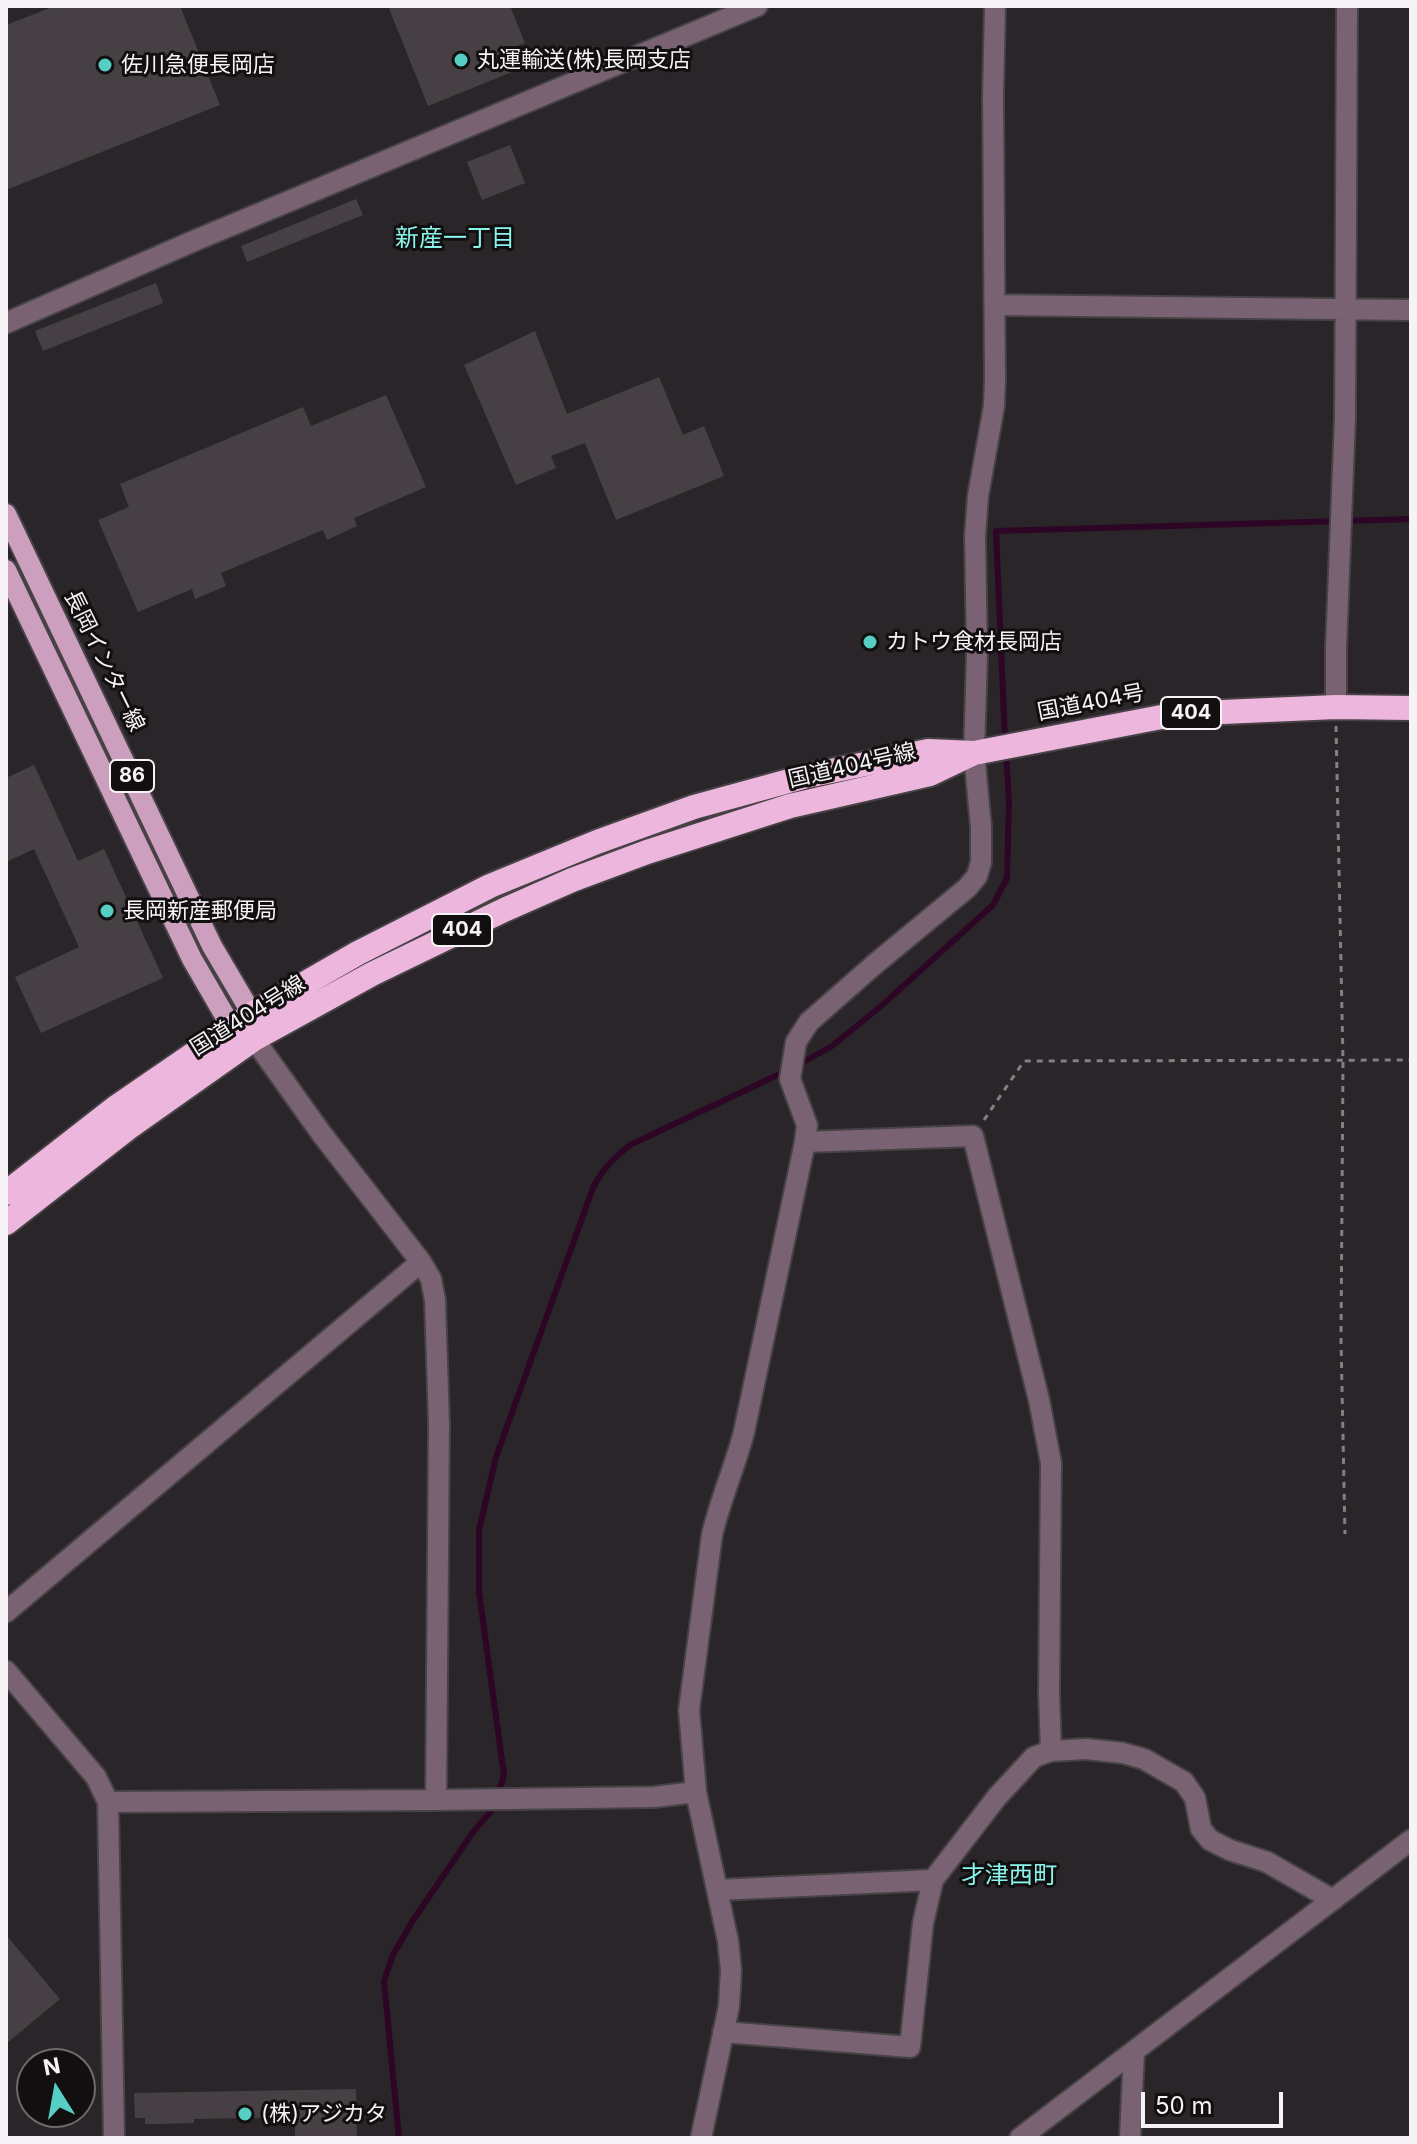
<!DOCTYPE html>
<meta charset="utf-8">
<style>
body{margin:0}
#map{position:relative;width:1417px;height:2144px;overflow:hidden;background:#2a2529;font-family:Inter,sans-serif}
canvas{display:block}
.frame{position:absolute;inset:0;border:8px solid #f6f2f5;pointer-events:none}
.north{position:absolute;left:16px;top:2048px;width:80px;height:80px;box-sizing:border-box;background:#110f10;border:2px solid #6d6a6c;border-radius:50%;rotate:349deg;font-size:22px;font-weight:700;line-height:32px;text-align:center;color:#f6f2f5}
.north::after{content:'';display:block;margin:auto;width:28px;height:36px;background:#56cec4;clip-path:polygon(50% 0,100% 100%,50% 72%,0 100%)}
.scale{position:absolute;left:1141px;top:2092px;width:142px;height:36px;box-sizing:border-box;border:4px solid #f6f2f5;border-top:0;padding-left:10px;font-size:24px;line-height:28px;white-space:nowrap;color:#f6f2f5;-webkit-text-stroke:6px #110f10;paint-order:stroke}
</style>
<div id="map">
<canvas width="1417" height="2144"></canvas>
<div class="frame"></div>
<div class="north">N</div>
<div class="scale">50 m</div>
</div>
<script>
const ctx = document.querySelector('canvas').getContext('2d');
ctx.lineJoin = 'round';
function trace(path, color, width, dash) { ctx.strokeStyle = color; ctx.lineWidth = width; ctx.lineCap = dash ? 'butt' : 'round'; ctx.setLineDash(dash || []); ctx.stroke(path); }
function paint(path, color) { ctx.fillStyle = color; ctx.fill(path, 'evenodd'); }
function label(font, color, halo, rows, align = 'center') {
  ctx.font = font + ' Inter,"Noto Sans JP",sans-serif'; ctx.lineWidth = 6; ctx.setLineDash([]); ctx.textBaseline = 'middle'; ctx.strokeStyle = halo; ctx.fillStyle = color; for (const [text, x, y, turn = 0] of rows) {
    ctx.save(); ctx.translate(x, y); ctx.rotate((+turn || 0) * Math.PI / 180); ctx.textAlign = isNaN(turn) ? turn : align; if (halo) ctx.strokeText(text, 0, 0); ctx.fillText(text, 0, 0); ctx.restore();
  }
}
const stream = new Path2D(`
 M1005 740 996 531 1411 519
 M796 1066 832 1046 880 1007 993 905 1007 878 1009 801 1006 751
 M399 2138 384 1981 393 1955 412 1922 473 1832 493 1809 500 1788 504 1775 479 1592V1530L496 1457 593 1188C602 1169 614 1158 630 1145L786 1071`);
const building = new Path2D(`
 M55 6H180L220 105 6 190V25Z
 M388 6H510L525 43 509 49 517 70 428 106Z
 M510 145 525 183 482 200 467 162Z
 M356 199 363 215 247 262 241 246Z
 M156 283 163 303 43 351 35 331Z
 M535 331 567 414 659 377 683 435 704 426 724 476 616 520 585 443 551 456 556 468 516 485 464 365Z
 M386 395 426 487 354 518 357 526 327 540 323 530 221 573 226 586 195 599 192 589 138 612 98 520 129 507 120 484 303 407 311 426Z
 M34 765 78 861 104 849 163 978 41 1033 15 977 79 947 34 849 6 862V778Z
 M6 1935 60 1999 6 2044Z
 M356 2089 357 2138H295V2117L194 2119V2123L160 2124H145V2118H135L134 2093Z`);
const path = new Path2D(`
 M1336 726 1343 1060 1341 1339 1345 1534
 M984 1120 1024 1061 1411 1060`);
const minor = new Path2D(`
 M996 305 1411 310
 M6 323 196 240 757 6
 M1336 707V648L1345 418 1347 6
 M805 1142 973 1136 1039 1400 1051 1463 1049 1693 1051 1751
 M421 1262 431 1279 435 1300 439 1424 436 1800 654 1797 696 1792
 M6 1612 421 1262 321 1133 254 1039
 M6 1671 96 1777 108 1802 114 2138
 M108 1802 436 1800
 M717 1890 933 1880
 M723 2032 910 2047 923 1923 933 1880 997 1797 1034 1757 1051 1751 1086 1749 1123 1753 1144 1759 1184 1782 1195 1798 1201 1829 1210 1840 1230 1850 1267 1862 1333 1900
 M701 2138 729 2006 731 1970 728 1941 696 1792 689 1710 712 1535C720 1500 735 1467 744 1432L805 1142 807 1125 790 1079 796 1042 809 1022 875 964 967 888 977 876 981 862V827L974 753 977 654 975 536 978 496 994 406 995 380 993 96 995 6
 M1020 2138 1411 1840
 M1130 2138 1134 2051`);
const major = new Path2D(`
 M6 514 212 946 252 1014 253 1029
 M6 570 192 959 232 1028 243 1033`);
const highway = new Path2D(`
 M6 1193 115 1108 252 1014 358 953 490 886 597 842 694 807 807 776 928 751 974 753 1177 714 1336 707 1411 708
 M6 1223 128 1128 254 1039 372 974 504 910 572 880 647 852 790 806 930 774 972 754`);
const markers = [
 [461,60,8,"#56cec4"],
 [105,65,8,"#56cec4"],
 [870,642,8,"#56cec4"],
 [107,911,8,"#56cec4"],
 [245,2114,8,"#56cec4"]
];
const shields = [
 [1191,713,60],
 [132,776,44],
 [462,930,60]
];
const shieldNames = [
 ["404",1191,713],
 ["86",132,776],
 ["404",462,930]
];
const poiNames = [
 ["丸運輸送(株)長岡支店",477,60],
 ["佐川急便長岡店",121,65],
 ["カトウ食材長岡店",886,642],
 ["長岡新産郵便局",123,911],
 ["(株)アジカタ",261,2114]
];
const streetNames = [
 ["長岡インター線",104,661,64],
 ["国道404号",1091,703,-11],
 ["国道404号線",852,766,-13],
 ["国道404号線",248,1016,-32]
];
const neighbourhoodNames = [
 ["新産一丁目",455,239],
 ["才津西町",1009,1876]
];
trace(stream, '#2d0525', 6);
paint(building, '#464044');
trace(minor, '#474246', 24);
trace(major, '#474246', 24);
trace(highway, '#474246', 28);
trace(path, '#837f82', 3, [6, 6]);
trace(minor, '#796372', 20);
trace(major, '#cc9fbe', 20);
trace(highway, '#edb6dc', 24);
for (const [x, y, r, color] of markers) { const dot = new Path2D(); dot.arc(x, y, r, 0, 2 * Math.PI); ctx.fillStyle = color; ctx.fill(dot); trace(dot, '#110f10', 3); }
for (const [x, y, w] of shields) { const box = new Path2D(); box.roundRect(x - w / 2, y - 16, w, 32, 6); ctx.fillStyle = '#110f10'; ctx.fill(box); trace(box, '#f6f2f5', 2); }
label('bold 20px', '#f6f2f5', null, shieldNames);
label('22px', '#f6f2f5', '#110f10', poiNames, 'left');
label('22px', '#f6f2f5', '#110f10', streetNames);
label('24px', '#8af4ea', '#110f10', neighbourhoodNames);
</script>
